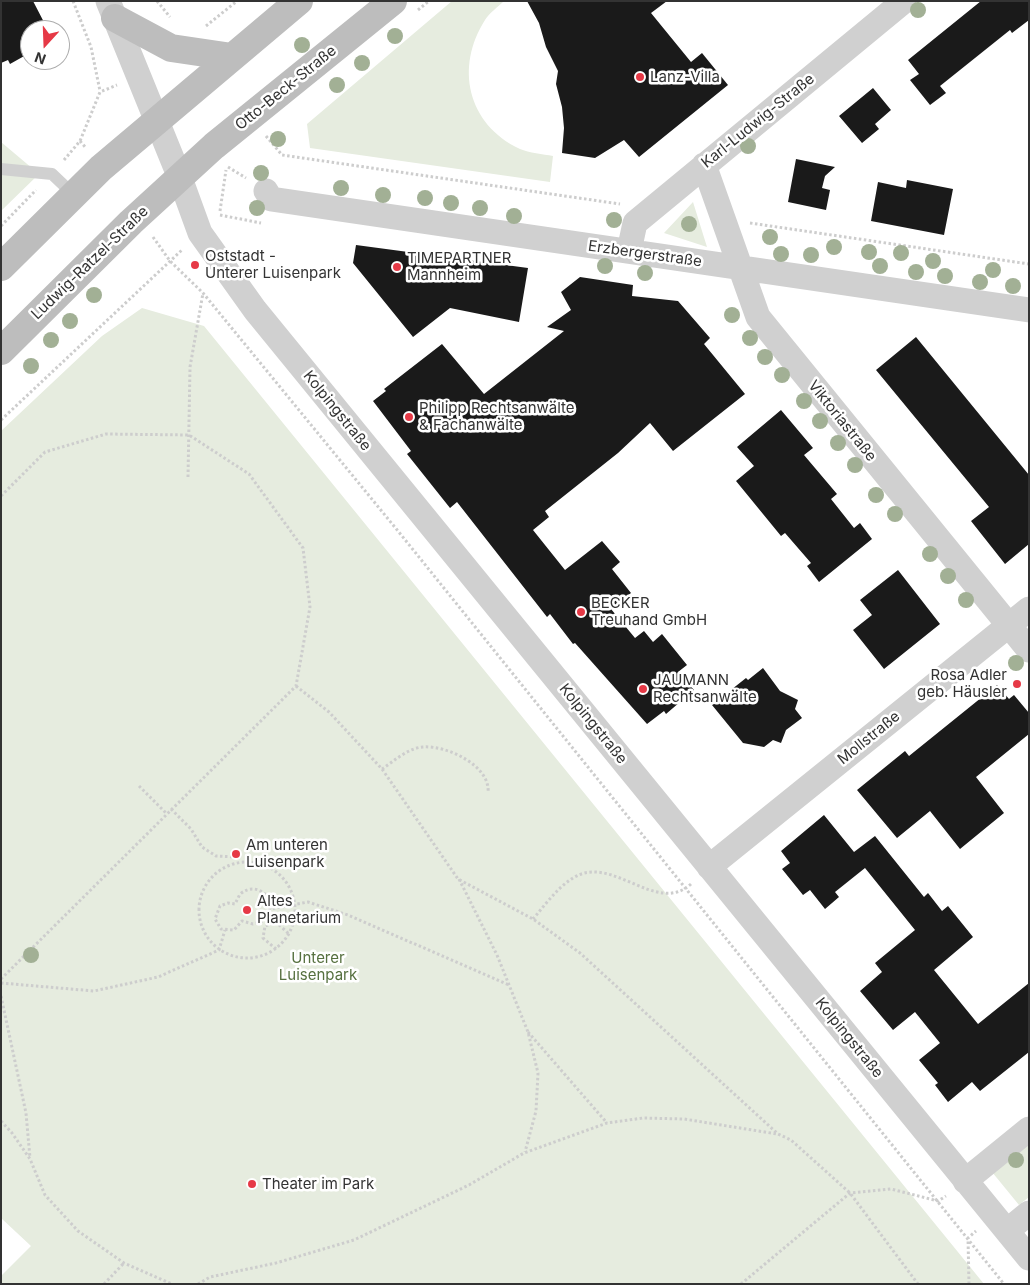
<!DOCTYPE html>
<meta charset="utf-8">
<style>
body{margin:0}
#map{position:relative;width:1030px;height:1285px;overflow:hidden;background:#fff;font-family:Inter,sans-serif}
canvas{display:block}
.frame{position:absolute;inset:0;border:2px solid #333;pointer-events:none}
.north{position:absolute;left:20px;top:20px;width:50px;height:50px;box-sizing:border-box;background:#fff;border:1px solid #adadad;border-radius:50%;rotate:200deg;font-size:14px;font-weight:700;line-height:20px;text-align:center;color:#333}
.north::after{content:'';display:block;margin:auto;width:18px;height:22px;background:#e63946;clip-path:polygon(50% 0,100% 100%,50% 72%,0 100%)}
</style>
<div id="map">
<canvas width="1030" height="1285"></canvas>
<div class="frame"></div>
<div class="north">N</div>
</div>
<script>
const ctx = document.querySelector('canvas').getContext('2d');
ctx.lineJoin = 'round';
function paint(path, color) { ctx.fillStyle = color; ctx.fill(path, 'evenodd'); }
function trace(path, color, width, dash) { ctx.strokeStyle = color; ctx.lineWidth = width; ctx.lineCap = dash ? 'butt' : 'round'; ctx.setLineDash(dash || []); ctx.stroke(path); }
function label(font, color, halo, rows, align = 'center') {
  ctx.font = font + ' Inter,sans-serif'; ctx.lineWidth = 5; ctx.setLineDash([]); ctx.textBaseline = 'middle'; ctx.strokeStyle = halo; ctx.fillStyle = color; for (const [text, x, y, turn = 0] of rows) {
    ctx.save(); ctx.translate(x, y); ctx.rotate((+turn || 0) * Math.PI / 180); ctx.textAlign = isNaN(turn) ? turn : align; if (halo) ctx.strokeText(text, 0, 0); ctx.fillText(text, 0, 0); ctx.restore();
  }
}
const green = new Path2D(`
 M452 1H504C498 7 489 13 485 20 455 67 467 124 520 149 529 153 543 154 553 156L550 182 310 148 307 124Z
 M1 142 39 174 1 211Z
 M693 202 707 247 664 233Z
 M142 308 204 326 984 1284H1V1276L31 1246 1 1218V431L102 336Z
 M1029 1142V1197L1019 1205 992 1172Z`);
const building = new Path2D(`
 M1 1H33L48 30H30V48L24 51 26 55 10 64 8 60 1 63Z
 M527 1H667L651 13 691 62 702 53 728 85 639 157 624 140 595 158 562 153 564 128 562 107 556 84 558 71 546 47 539 23Z
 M981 1H1029V20L1012 33 1010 30 940 86 946 93 930 105 910 80 919 74 908 60Z
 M873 88 891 110 875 124 879 129 862 143 839 116Z
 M796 159 835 167 825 176 822 188 830 190 826 210 788 202Z
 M907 180 953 189 944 235 871 221 878 182 906 188Z
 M356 245 528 268 519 322 450 308 413 337 353 263Z
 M580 277 633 285 632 296 678 301 710 338 704 344 745 394 673 451 650 423 618 453 545 511 549 517 533 530 565 570 602 541 620 562 612 569 631 593 611 609 635 638 644 631 653 642 662 634 687 665 678 672 694 690 666 714 664 711 647 724 575 643 573 644 550 614 547 617 457 502 450 508 407 454 411 451 373 401 386 391 384 389 442 344 484 394 564 331 547 327 571 310 561 292Z
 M916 337 1029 475V544L1005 564 971 521 989 507 876 370Z
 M781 410 813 448 804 455 837 494 831 499 854 528 860 523 872 539 819 582 807 566 811 563 785 533 781 536 736 481 754 466 737 447Z
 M898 570 940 624 884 669 853 630 872 615 860 600Z
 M763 668 780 691 798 700 795 709 802 718 786 730 781 743 773 740 764 747 743 743 712 705 746 678 748 680Z
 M997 685 1009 699 1014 695 1029 713V734L976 777 1004 813 960 849 930 811 897 838 857 790 905 751 909 756Z
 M824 815 854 852 875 836 924 897 928 893 942 911 948 906 973 937 934 970 978 1024 1029 983V1052L980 1091 972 1082 948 1102 935 1085 938 1083 919 1060 940 1043 915 1012 893 1030 860 991 882 972 875 963 915 930 865 868 835 892 839 897 825 909 810 890 803 895 782 869 790 863 781 851Z`);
const path = new Path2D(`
 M73 1 91 47 100 91
 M157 1 170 17
 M418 10 429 1
 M206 26 237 1
 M266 136 282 155 620 204
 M80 141 86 148
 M64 160 80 141 100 92 117 85
 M228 167 246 178
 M220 211 226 170
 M220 215 261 223
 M750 223 1029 264
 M1 226 36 190
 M153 237 170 261 203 293 398 531 1004 1284
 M1 420 183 249
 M188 477 190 367 203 293
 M1 496 45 452 106 434 189 435 249 474 303 548 310 607 296 686 1 979
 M296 686 329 712 382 769 458 879 533 919 580 953 778 1134 791 1140 850 1193 918 1284
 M382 769C394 761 408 748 423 747 447 745 491 766 488 793
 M139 786 167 814
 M171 809 191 829 202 847 216 856 236 857
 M199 910a48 48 0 1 1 96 0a48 48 0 1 1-96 0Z
 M459 879 497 955 528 1032 538 1073 536 1111 525 1152
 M270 909 267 896C258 887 249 887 240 894L235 904 228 903 220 906 215 919 221 929 234 930 242 921 253 924 264 921 270 909 308 902 348 915 509 985
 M533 919C545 905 557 888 573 878 612 853 656 916 691 884
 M276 949 263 938 265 926 276 922 289 934
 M1 983 94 991 158 977 219 950 225 930
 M1 996 26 1113 30 1158
 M528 1032 607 1123
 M1 1121 12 1133 30 1159 45 1195 78 1231 124 1263 172 1284
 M104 1284 124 1263
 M198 1284 210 1277 276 1263 354 1240 469 1185 524 1153 607 1123 643 1118 684 1119 777 1134
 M741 1284 850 1193 891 1189 938 1201 946 1196
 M969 1284 968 1238 976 1231`);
const lane = new Path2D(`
 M1 169 52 174 73 194`);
const street = new Path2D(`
 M108 1 180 178 200 233 255 310 1029 1258
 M704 165 758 317 1029 650
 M266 191 271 199 1029 310
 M629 251 635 223 904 1
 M709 867 1029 609
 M965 1181 1029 1129
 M1007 1231 1029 1213`);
const secondary = new Path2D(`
 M115 18 171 48 232 57
 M1 267 101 168 299 1
 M1 351 131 222 214 146 393 1`);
const trees = [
 [918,10],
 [395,36],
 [302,45],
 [362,63],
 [337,85],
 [278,139],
 [748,146],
 [261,173],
 [341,188],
 [383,195],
 [425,198],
 [451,203],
 [257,208],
 [480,208],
 [514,216],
 [614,220],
 [689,224],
 [770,237],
 [834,247],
 [869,252],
 [901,253],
 [781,254],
 [811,255],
 [933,261],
 [605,266],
 [880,266],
 [993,270],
 [916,272],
 [645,273],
 [945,276],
 [980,282],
 [1013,286],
 [94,295],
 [732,315],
 [70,321],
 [750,338],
 [51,340],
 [765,357],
 [31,366],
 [782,375],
 [804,401],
 [820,421],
 [838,443],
 [855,465],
 [876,495],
 [895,514],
 [930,554],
 [948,576],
 [966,600],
 [1016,663],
 [31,955],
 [1016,1160]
];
const markers = [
 [640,77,5,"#e63946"],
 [195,265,5,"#e63946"],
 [397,267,5,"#e63946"],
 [409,417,5,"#e63946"],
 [581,612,5,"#e63946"],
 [1017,684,5,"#e63946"],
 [643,689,5,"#e63946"],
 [236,854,5,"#e63946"],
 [247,910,5,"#e63946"],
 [252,1184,5,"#e63946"]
];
const poiNames = [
 ["Lanz-Villa",650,77],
 ["Oststadt -",205,256],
 ["Unterer Luisenpark",205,273],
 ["TIMEPARTNER",407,258],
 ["Mannheim",407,275],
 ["Philipp Rechtsanwälte",419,408],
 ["& Fachanwälte",419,425],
 ["BECKER",591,603],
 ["Treuhand GmbH",591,620],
 ["Rosa Adler",1007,675,"right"],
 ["geb. Häusler",1007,692,"right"],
 ["JAUMANN",653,680],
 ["Rechtsanwälte",653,697],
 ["Am unteren",246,845],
 ["Luisenpark",246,862],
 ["Altes",257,901],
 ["Planetarium",257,918],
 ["Theater im Park",262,1184]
];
const streetNames = [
 ["Otto-Beck-Straße",286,88,-39],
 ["Karl-Ludwig-Straße",758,121,-39],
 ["Erzbergerstraße",645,254,8],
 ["Ludwig-Ratzel-Straße",90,263,-44],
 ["Kolpingstraße",337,411,51],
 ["Viktoriastraße",842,421,51],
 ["Kolpingstraße",593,724,51],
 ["Mollstraße",869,738,-39],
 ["Kolpingstraße",849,1038,51]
];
const parkNames = [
 ["Unterer",318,958],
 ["Luisenpark",318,975]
];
paint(green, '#e6ecdf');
paint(building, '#1a1a1a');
trace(path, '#cdcdcd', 3, [2.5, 2.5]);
trace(lane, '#d0d0d0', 12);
trace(street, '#d0d0d0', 25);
trace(secondary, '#bdbdbd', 28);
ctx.fillStyle = '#a2b095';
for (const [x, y] of trees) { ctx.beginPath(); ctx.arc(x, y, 8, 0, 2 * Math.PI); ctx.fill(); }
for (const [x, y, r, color] of markers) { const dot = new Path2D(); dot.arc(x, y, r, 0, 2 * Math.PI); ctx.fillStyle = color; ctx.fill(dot); trace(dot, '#fff', 2); }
label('15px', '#333', '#fff', poiNames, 'left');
label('15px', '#333', '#fff', streetNames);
label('15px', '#56703f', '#fff', parkNames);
</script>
